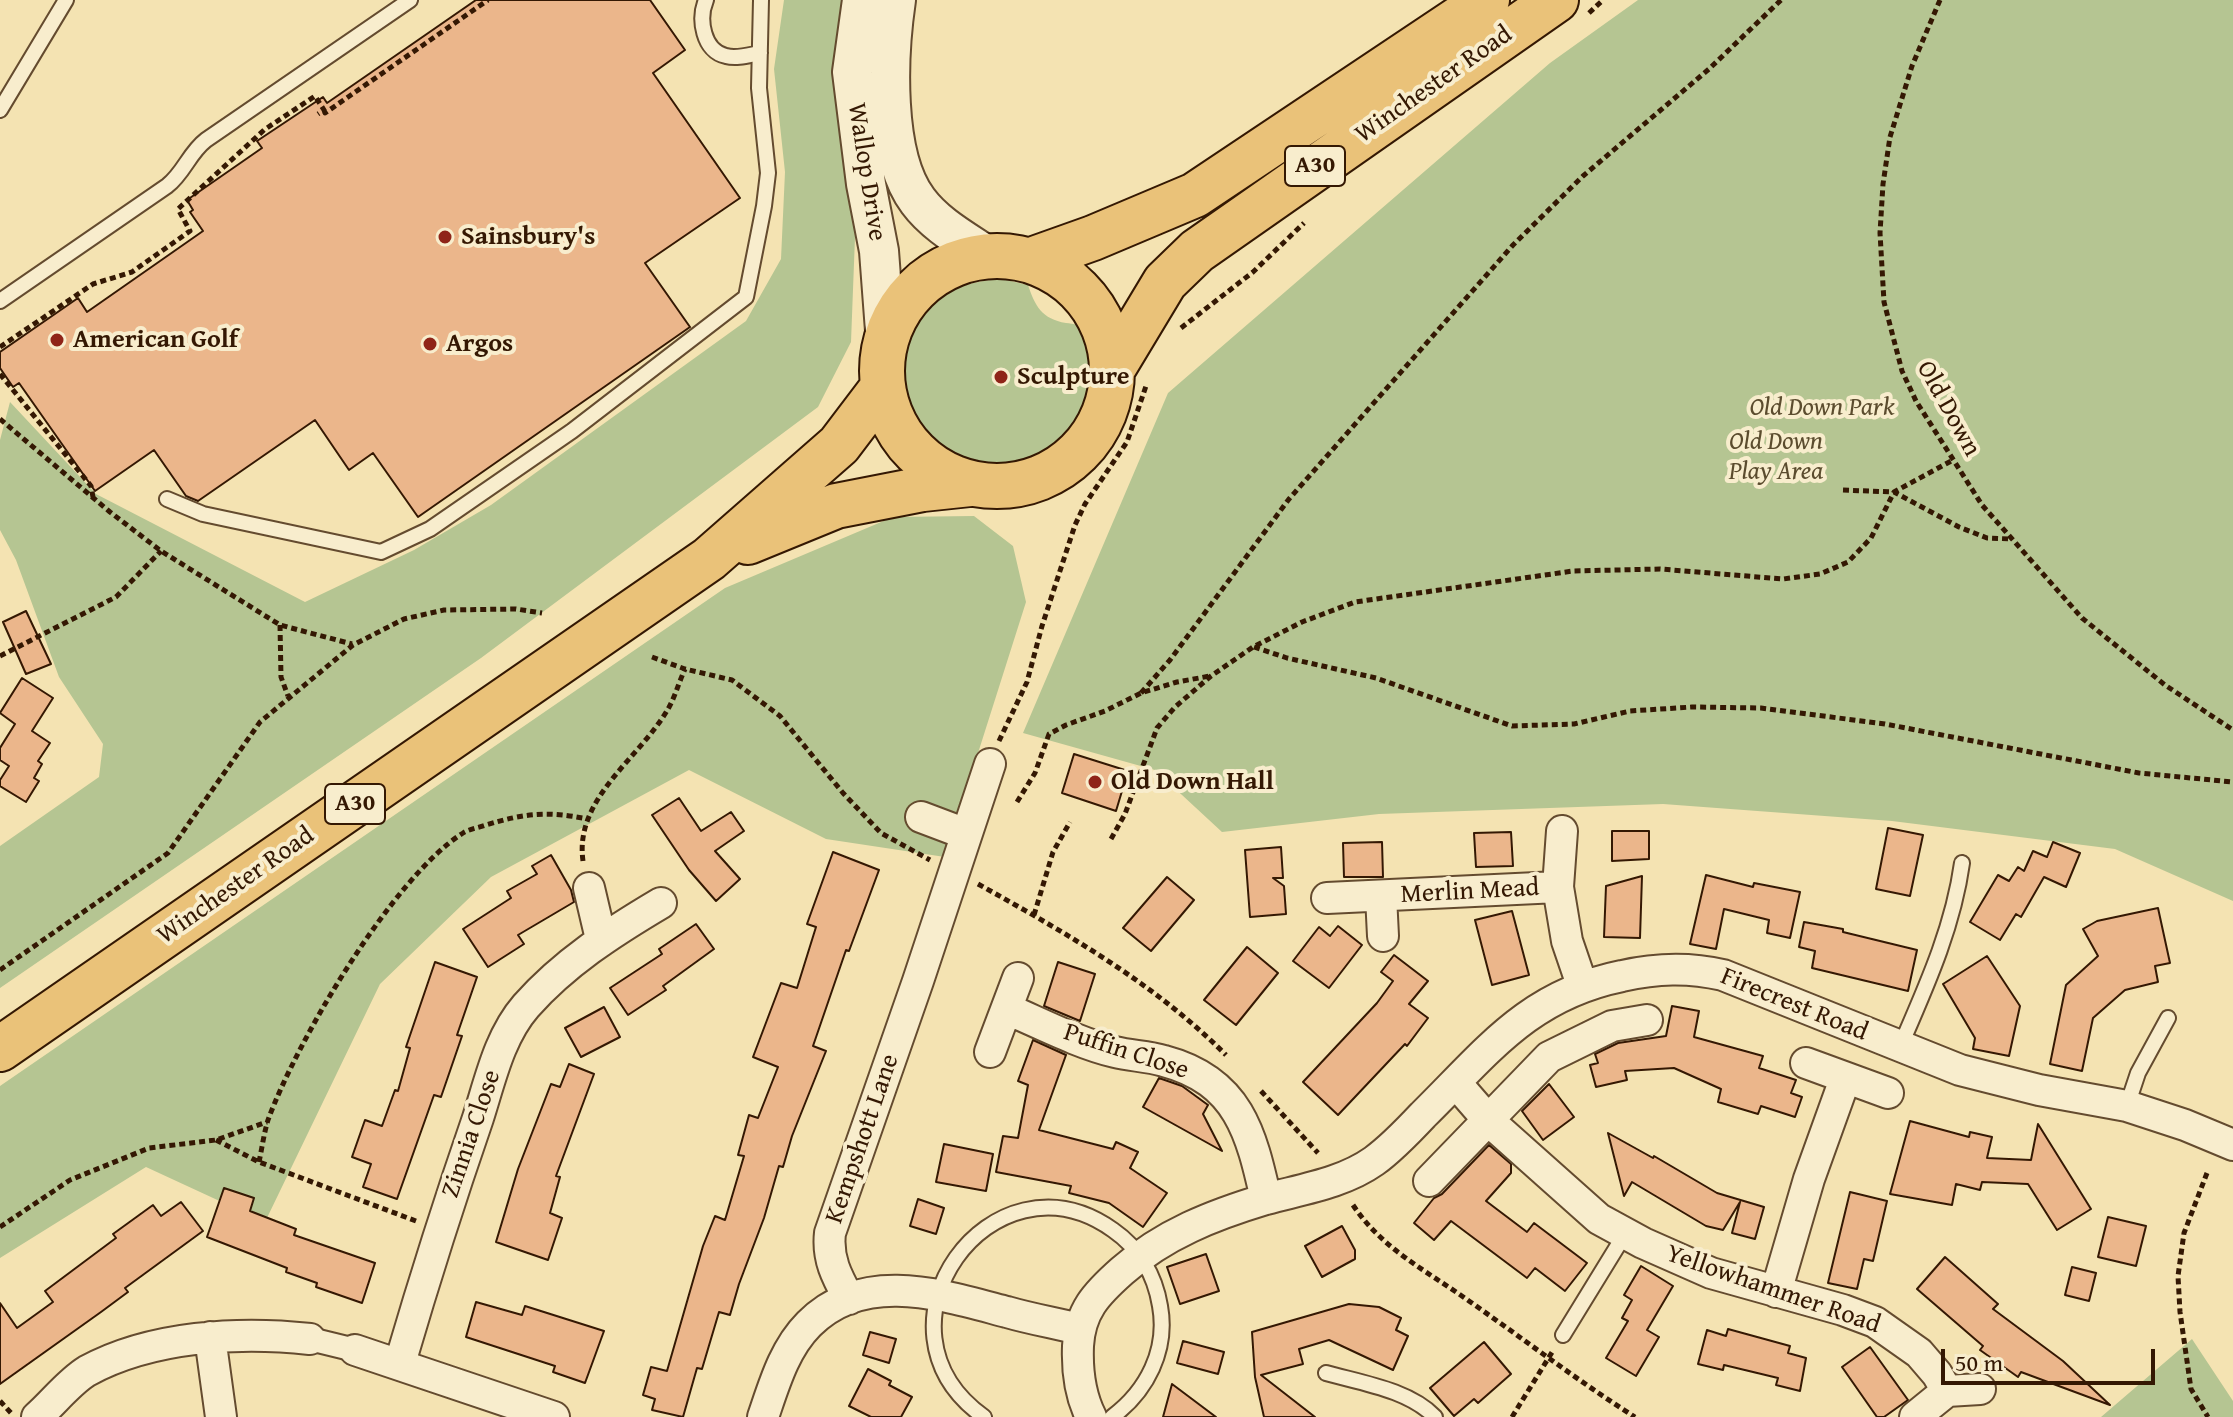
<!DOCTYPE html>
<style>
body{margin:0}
#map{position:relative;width:2233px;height:1417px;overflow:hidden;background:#f4e3b2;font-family:"Gentium Book Plus",serif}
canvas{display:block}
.scale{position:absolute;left:1941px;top:1349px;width:214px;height:36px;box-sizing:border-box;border:4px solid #341803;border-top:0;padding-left:10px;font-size:24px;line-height:28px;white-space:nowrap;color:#341803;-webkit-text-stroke:6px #f8edcd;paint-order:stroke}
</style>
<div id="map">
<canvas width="2233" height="1417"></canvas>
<div class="scale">50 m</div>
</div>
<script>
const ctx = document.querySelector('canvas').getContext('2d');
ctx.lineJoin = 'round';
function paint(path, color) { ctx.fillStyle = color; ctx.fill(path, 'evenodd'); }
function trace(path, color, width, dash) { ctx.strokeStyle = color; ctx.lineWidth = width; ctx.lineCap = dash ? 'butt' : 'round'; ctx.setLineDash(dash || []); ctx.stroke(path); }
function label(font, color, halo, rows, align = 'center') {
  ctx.font = font + ' "Gentium Book Plus",serif'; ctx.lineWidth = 8; ctx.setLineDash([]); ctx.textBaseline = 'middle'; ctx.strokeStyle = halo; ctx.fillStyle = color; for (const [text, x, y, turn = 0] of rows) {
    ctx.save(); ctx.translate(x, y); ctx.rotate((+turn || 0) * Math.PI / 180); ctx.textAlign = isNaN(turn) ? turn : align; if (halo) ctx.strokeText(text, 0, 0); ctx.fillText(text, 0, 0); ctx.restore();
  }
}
const green = new Path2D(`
 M784 0H846L845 139 855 237 851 342 818 407 481 658 0 988V846L99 777 103 744 59 677 16 560 0 530V440L10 402 96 494 305 602 414 550 491 505 746 321 781 259 785 172 774 69Z
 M1638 0H2233V901L2115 849 1892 821 1663 804 1379 814 1222 832 1155 770 1023 733 1168 393 1550 63Z
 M1002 279 1028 285C1035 306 1042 319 1066 323 1074 324 1078 324 1085 328 1142 460 975 528 914 420 899 394 901 365 911 338 927 297 960 281 1002 279Z
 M974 516 1013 546 1026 602 945 857 826 839 689 770 491 877 380 984 265 1222 146 1167 0 1258V1086L725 588 893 517Z
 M2192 1339 2233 1401V1417H2101Z`);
const building = new Path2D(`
 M476 0H650L685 50 653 73 740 198 645 263 690 327 418 517 373 453 349 470 315 420 198 501 186 496 154 450 95 491 19 383 13 387 0 368V352L78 298 87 312 203 231 190 212 193 210 187 200 262 148 257 141 323 97 327 103Z
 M26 611 51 664 26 674 3 622Z
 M22 678 53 698 32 731 50 743 38 761 42 764 34 778 39 781 26 802 0 786V780L9 766 0 760V748L15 724 0 713Z
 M1074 754 1128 771 1116 811 1062 793Z
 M679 798 701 831 731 812 744 831 715 851 740 879 716 901 689 870 652 815Z
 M1888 828 1923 835 1910 896 1876 889Z
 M1612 831H1649V859L1612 861Z
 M1511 832 1513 866 1476 867 1474 833Z
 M1382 842 1383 877H1344L1343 843Z
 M2053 842 2080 853 2066 887 2044 877 2021 917 2016 914 2000 940 1970 922 1998 875 2009 881 2018 867 2024 871 2033 851 2047 857Z
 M1281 847 1283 878H1273L1284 886 1286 914 1250 917 1245 850Z
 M833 852 879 870 849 951 846 950 813 1046 826 1051 792 1136 783 1167 779 1166 764 1218 739 1284 730 1315 719 1312 702 1369 697 1368 683 1417 652 1410 655 1399 643 1395 651 1367 667 1371 703 1246 715 1216 725 1220 744 1156 738 1155 749 1115 758 1118 778 1067 753 1057 781 983 797 988 816 927 807 924Z
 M551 855 571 890 574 902 518 935 524 944 488 967 463 929 511 898 507 891 537 874 532 866Z
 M1706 875 1753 887 1754 883 1800 892 1790 938 1767 933 1769 920 1724 909 1716 949 1690 944Z
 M1642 876 1640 938 1604 937 1606 886Z
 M1167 877 1194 900 1151 951 1123 928Z
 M2158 908 2170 963 2155 966 2158 982 2125 990 2093 1018 2082 1071 2050 1064 2066 985 2098 956 2083 929 2097 921Z
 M1512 911 1529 975 1492 985 1475 920Z
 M1804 922 1843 929V932L1917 950 1908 991 1812 968 1815 951 1799 947Z
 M696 924 714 949 663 986 666 990 628 1015 610 988 662 954 659 949Z
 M1338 926 1362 945 1329 988 1293 961 1319 927 1330 936Z
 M1247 947 1278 973 1236 1025 1204 1000Z
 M1394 955 1428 981 1409 1004 1428 1018 1407 1046 1405 1044 1338 1115 1303 1082 1377 1003 1393 981 1381 972Z
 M1987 956 2020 1006 2009 1056 1973 1049 1975 1038 1943 984Z
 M435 962 477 977 457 1035 462 1036 441 1097 434 1095 397 1199 363 1187 371 1164 352 1157 365 1120 382 1126 395 1090 398 1091 410 1048 406 1047Z
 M1058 962 1095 974 1080 1021 1044 1006Z
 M1672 1006 1699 1011 1694 1037 1763 1056 1759 1068 1796 1080 1791 1093 1802 1097 1795 1117 1761 1106 1758 1114 1718 1102 1721 1089 1674 1068 1625 1071 1627 1080 1596 1087 1590 1065 1598 1063 1595 1054 1618 1043 1666 1036Z
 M604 1007 620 1037 581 1057 565 1028Z
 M1033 1040 1066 1055 1039 1130 1113 1149 1116 1142 1138 1152 1130 1168 1167 1193 1143 1227 1109 1203 1069 1193 1071 1186 996 1172 1003 1136 1018 1138 1028 1085 1018 1081Z
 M569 1064 594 1074 556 1176 560 1177 550 1213 562 1218 548 1260 496 1242 518 1169 551 1084 560 1087Z
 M1159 1078 1182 1086 1208 1105 1203 1114 1222 1151 1143 1107Z
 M1549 1084 1574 1117 1543 1140 1522 1111Z
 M1910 1121 1969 1137 1970 1132 1992 1137 1987 1158 2031 1160 2038 1124 2091 1209 2057 1230 2028 1184 1982 1182 1980 1190 1956 1184 1952 1205 1890 1194Z
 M1608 1133 1653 1158 1654 1156 1717 1193 1764 1207 1755 1239 1732 1233 1740 1202 1723 1230 1706 1226 1632 1182 1624 1196Z
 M944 1144 993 1154 986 1191 936 1182Z
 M1489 1145 1511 1164V1173L1486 1201 1527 1232 1534 1223 1587 1263 1565 1291 1535 1268 1527 1278 1451 1221 1434 1240 1414 1223 1434 1198 1442 1194Z
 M224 1188 254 1198 250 1211 296 1229 294 1235 375 1263 362 1303 316 1287 317 1283 286 1272 287 1268 207 1237Z
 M1850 1192 1887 1201 1873 1261 1864 1259 1857 1289 1828 1283Z
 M918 1199 944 1208 936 1234 910 1226Z
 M181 1202 203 1231 125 1288 128 1292 101 1312 0 1384V1303L17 1328 53 1302 45 1291 116 1238 113 1234 153 1205 161 1216Z
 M2108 1217 2146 1226 2136 1266 2098 1257Z
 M1342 1226 1355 1250V1259L1322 1277 1305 1246Z
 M1206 1254 1219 1291 1180 1304 1167 1267Z
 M1945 1257 1998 1304 1993 1309 2063 1361 2110 1405 2021 1372 2018 1377 1980 1350 1983 1346 1917 1289Z
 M1641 1266 1673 1286 1647 1330 1659 1337 1636 1376 1606 1358 1628 1321 1622 1318 1632 1300 1624 1295Z
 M2072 1267 2096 1273 2089 1301 2065 1295Z
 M476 1302 522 1315 525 1306 604 1331 585 1383 553 1372 555 1366 466 1337Z
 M1349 1304 1379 1307 1401 1318 1396 1330 1408 1336 1393 1370 1329 1340 1299 1349 1303 1364 1261 1375 1315 1417H1264L1255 1377 1252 1332Z
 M1728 1329 1790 1346 1788 1353 1806 1358 1800 1391 1776 1385 1778 1378 1724 1365 1723 1370 1698 1364 1707 1330 1726 1336Z
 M870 1332 896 1339 889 1363 863 1355Z
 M1183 1341 1224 1352 1218 1374 1177 1363Z
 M1484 1342 1511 1374 1478 1403 1474 1399 1454 1416 1430 1388Z
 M1870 1347 1908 1400 1884 1417H1877L1842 1367Z
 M868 1369 891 1381 889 1385 912 1397 901 1417H871L849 1406Z
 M1172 1384 1216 1417H1163Z`);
const path = new Path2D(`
 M1940 0 1912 66 1890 137 1883 184 1880 233 1884 302 1902 371 1916 401 1982 505 2082 618 2165 685 2233 730
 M1589 13 1603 0
 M324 110 325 113 488 0
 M1181 328 1253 272 1304 223
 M0 347 93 284 132 272 190 231 178 209 264 130 315 96 324 110 318 114
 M0 374 91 486 93 497
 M0 419 110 512 161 551 280 625 352 644
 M1843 490 1894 492 1959 527 1987 538 2011 539
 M280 625 281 677 288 696
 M1254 647 1287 658 1376 678 1512 726 1574 724 1630 711 1692 707 1761 708 1885 724 2139 773 2233 782
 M0 656 116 597 161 551
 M652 657 685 669 732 680 780 716 843 793 881 833 930 860
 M1141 693 1170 660 1289 499 1513 245 1583 176 1709 69 1781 0
 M999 741 1027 682 1042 626 1075 525 1085 504 1127 442 1146 386
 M1017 802 1035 773 1049 734 1066 725 1105 711 1141 693 1177 682 1210 676
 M1111 839 1125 814 1157 728 1175 707 1211 676 1253 647 1302 622 1355 602 1573 571 1660 569 1783 579 1820 574 1848 562 1871 538 1894 492 1953 460
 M583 861C574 798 640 758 668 709 675 697 679 682 685 669
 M978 884C1066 933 1154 983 1226 1055
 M1034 915 1053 852 1070 822
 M0 970 168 853 260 722 353 645 404 619 444 610 516 609 542 613
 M1261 1091 1318 1153
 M216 1140 259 1162 416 1221
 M259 1162C262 1148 264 1133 268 1120 297 1041 392 878 463 833 469 829 478 828 486 825 526 813 547 811 588 819
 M2207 1173 2184 1233 2178 1276 2180 1312 2191 1389 2208 1417
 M1353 1205C1382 1249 1427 1271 1469 1301 1525 1340 1578 1381 1635 1417
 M0 1227 70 1180 149 1148 216 1140 267 1122
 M0 1401 11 1413
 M1512 1417 1554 1349`);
const service = new Path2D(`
 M706 0C698 19 703 51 726 56 737 59 749 55 760 53
 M0 110 66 0
 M0 301 167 186C184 173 189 153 206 140L410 0
 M167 499 203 514 381 552 430 529 572 431 746 297 764 206 768 173 759 88 761 0
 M1900 1047C1926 987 1953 928 1962 863
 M2127 1106 2138 1073 2168 1018
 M1563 1335 1625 1234
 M1326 1373C1362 1383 1409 1390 1435 1417
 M984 1417C859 1328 992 1144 1113 1230 1139 1248 1155 1275 1160 1306 1168 1350 1147 1391 1112 1417`);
const pedestrian = new Path2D(`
 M310 1339 355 1350`);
const minor = new Path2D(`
 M921 817 966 834
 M1558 887 1562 831
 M589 888 601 939
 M1381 896 1383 936
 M1327 898 1558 887 1567 941 1582 985
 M1007 1009C1042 1024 1078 1043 1115 1052 1131 1056 1148 1056 1164 1061 1239 1081 1251 1133 1266 1199
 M990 1052 1018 978
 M1806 1063 1888 1093
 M1456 1083 1489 1121 1599 1219 1643 1243 1711 1273 1843 1310 1875 1322 1919 1353 1937 1374 1947 1391 1915 1417
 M1429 1181 1549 1057 1612 1026 1647 1020
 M1776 1292 1809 1179 1845 1079
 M849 1299C837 1277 827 1259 830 1233L918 981 990 764
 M210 1337 221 1417
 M355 1350 554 1417
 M400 1363C424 1281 450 1199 478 1118 490 1081 499 1037 526 1006 564 963 612 932 661 903
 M1947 1391 1980 1389
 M37 1417C53 1403 69 1382 87 1371 151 1336 239 1331 310 1339
 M763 1417C774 1385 784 1349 809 1324 864 1269 942 1295 1007 1312 1031 1319 1055 1323 1079 1329
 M1091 1417C1080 1395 1077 1371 1078 1346 1080 1311 1096 1294 1122 1271 1164 1234 1213 1215 1266 1199 1303 1189 1343 1183 1374 1161 1392 1148 1408 1131 1423 1115 1487 1052 1528 995 1622 976 1657 968 1688 967 1723 975L1960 1070 2039 1090 2127 1106 2185 1125 2233 1145`);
const tertiary = new Path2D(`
 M862 0 852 72 866 184 879 251 886 344
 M896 0C888 54 883 155 918 201 935 224 962 239 986 255`);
const primary = new Path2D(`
 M882 371a115 115 0 1 1 230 0a115 115 0 1 1-230 0Z
 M1034 259 1093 238 1195 195 1487 0
 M1112 370 1165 282 1197 251 1556 0
 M748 542 836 506 923 489 970 484
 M0 1049 709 559 839 445 883 387`);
const markers = [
 [445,237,8,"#8f2418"],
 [57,340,8,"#8f2418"],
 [430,344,8,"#8f2418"],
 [1001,377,8,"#8f2418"],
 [1095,782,8,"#8f2418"]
];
const shields = [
 [1315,166,60],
 [355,804,60]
];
const shieldNames = [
 ["A30",1315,166],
 ["A30",355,804]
];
const streetNames = [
 ["Winchester Road",1434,85,-35],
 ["Wallop Drive",866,172,81],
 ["Old Down",1948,409,61],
 ["Winchester Road",236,886,-35],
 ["Merlin Mead",1470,892,-3],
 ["Firecrest Road",1794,1005,22],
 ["Puffin Close",1126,1052,18],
 ["Zinnia Close",472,1134,-71],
 ["Kempshott Lane",863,1139,-71],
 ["Yellowhammer Road",1773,1290,19]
];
const poiNames = [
 ["Sainsbury's",461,237],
 ["American Golf",73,340],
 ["Argos",446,344],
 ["Sculpture",1017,377],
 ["Old Down Hall",1111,782]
];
const parkNames = [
 ["Old Down Park",1822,408],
 ["Old Down",1776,442],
 ["Play Area",1776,472]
];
paint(green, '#b5c592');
paint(building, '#ebb68b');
trace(building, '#341803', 2);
trace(service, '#644b2f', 18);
trace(pedestrian, '#644b2f', 26);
trace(minor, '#644b2f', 34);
trace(tertiary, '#644b2f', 42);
trace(primary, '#341803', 48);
trace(path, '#341803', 5, [6, 4]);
trace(service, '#f8edcd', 14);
trace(pedestrian, '#f8edcd', 22);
trace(minor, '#f8edcd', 30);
trace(tertiary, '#f8edcd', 38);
trace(primary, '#eac279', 44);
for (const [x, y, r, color] of markers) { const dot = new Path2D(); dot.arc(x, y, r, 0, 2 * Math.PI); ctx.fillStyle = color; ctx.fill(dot); trace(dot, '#f8edcd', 3); }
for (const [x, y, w] of shields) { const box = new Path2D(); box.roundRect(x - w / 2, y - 20, w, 40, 6); ctx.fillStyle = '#f8edcd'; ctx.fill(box); trace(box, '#341803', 2); }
label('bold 24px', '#341803', null, shieldNames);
label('26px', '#341803', '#f8edcd', streetNames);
label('bold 26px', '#341803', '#f8edcd', poiNames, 'left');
label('italic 26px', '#5b4c2e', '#f8edcd', parkNames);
</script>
